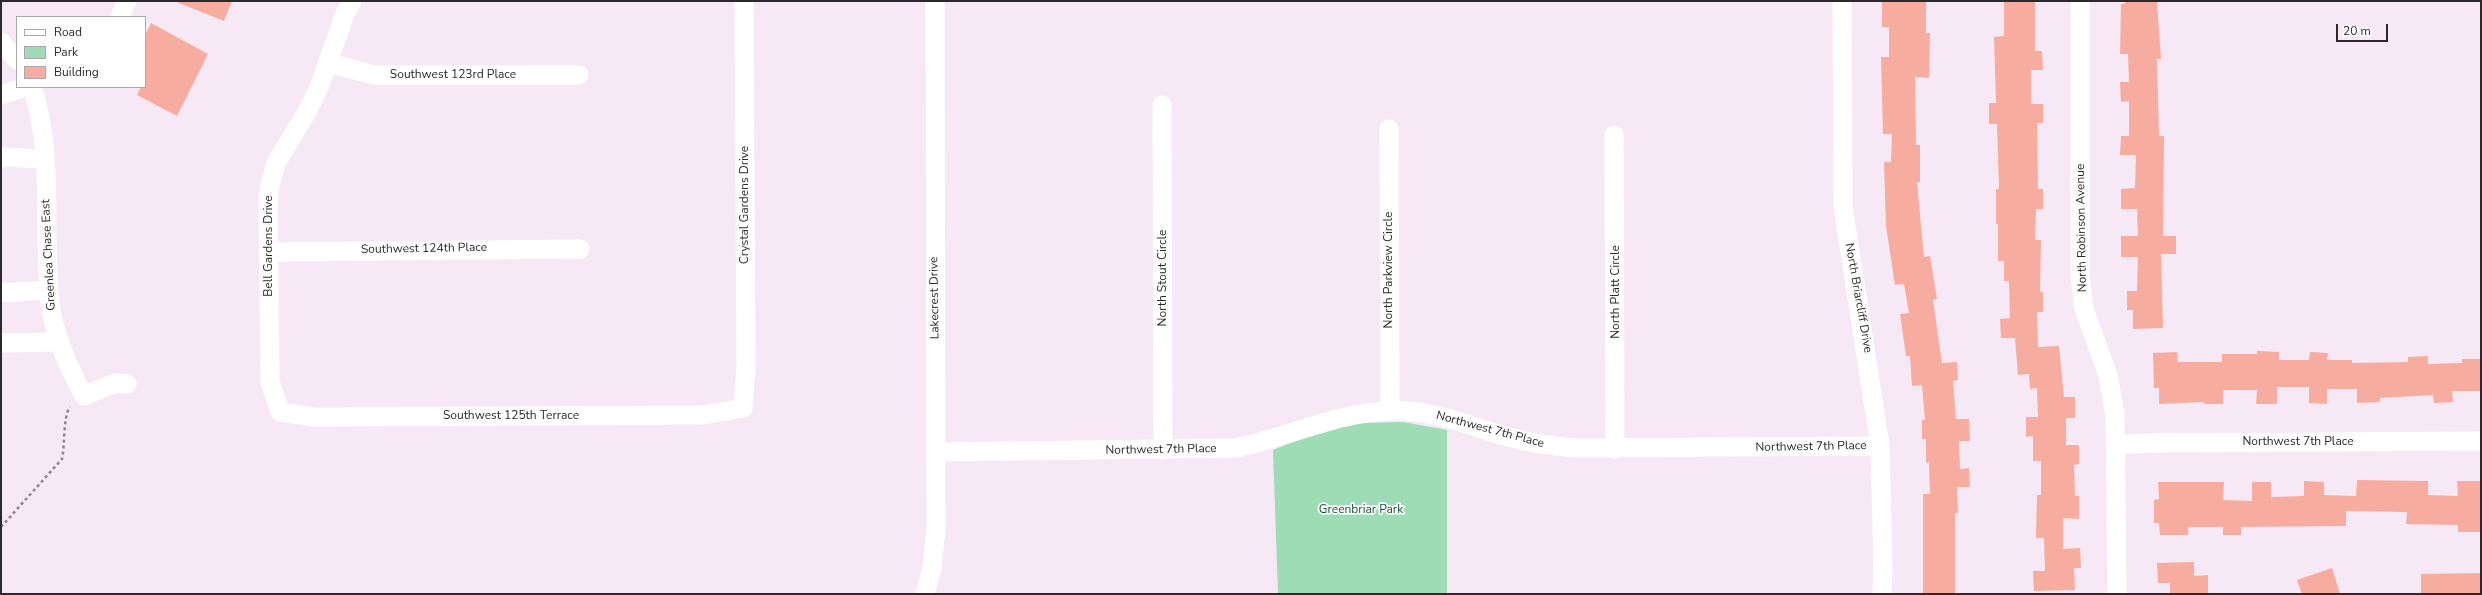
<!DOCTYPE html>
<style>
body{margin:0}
#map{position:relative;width:2482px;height:595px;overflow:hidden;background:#f7e8f6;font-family:"Nunito Sans",sans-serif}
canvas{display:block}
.frame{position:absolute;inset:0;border:2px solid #2d282d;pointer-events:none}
.legend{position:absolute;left:16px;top:16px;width:130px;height:72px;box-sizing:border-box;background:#fff;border:1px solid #aba9ab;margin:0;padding:5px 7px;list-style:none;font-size:12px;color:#2d282d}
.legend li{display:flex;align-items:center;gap:8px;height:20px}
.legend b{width:20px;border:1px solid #aba9ab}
.scale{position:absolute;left:2336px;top:24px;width:52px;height:18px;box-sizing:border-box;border:2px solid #2d282d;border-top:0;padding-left:5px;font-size:12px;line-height:14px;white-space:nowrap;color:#2d282d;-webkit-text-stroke:3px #fff;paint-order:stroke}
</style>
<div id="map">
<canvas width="2482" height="595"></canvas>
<div class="frame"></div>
<ul class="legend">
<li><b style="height:5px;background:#fff"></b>Road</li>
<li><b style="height:11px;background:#9edcb6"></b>Park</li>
<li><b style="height:11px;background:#f6ad9f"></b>Building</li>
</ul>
<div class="scale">20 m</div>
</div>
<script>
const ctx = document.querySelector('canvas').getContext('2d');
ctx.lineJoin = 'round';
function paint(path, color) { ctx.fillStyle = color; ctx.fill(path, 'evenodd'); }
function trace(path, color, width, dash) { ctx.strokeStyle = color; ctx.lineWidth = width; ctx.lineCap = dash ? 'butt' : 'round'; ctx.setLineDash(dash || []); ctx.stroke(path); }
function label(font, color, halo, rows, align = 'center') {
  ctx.font = font + ' "Nunito Sans",sans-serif'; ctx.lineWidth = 3.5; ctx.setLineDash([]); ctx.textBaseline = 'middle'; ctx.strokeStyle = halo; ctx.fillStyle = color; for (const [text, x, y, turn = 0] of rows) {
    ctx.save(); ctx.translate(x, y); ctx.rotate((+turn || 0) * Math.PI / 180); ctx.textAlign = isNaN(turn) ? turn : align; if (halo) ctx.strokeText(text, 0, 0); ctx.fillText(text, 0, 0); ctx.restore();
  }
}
const green = new Path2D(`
 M1403 422 1447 430V594H1278L1273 450 1316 432 1361 423Z`);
const building = new Path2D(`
 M174 1H232L224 21Z
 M1882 1H1926V33H1930L1929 78 1915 77 1916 145H1920V182H1917L1924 257 1930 256 1937 299 1933 300 1942 363 1957 362 1958 380 1953 381 1956 419H1969L1970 441H1959L1960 469 1969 468 1970 487H1957L1958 513H1955V594H1923V494H1930L1929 462 1926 463V439H1922V420H1925L1922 385 1912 386 1910 356H1906L1900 314 1909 313 1904 284 1895 285 1886 226 1884 162H1891L1892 134H1883L1881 57H1889V27H1882Z
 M2004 1H2035V51H2042L2043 70H2031V104H2043V123H2037L2038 189H2043V209H2036L2035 240H2041L2040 292H2043V312H2037L2038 347 2059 346 2064 397H2075V418H2066V445H2079V464L2074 465 2075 496H2079V519L2063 518V549L2080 548 2081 568H2074L2075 590 2034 591 2033 571H2045L2044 538H2036L2037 495H2041V461H2033V436L2026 437V417H2038L2037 388 2030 389 2029 374 2018 375 2015 338H2001L2000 319 2010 318 2009 281H2004V261H1998V224H1996V189H1999L1997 124H1989V103H1996L1994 37 2004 36Z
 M2125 1H2157L2161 59H2157L2159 136H2164L2163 236H2176V254H2161L2163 328 2133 329V310H2127V291H2137L2138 257H2121V236H2138L2137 209H2121V189L2135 188 2136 155H2120L2121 136H2129V101L2121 102 2120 82H2129L2128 54H2120L2121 4H2125Z
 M151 23 208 54 177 116 137 95 141 87H145V35Z
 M2257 351 2279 352V360H2309L2310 352 2328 353 2327 360H2352V363L2408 362V357L2428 356V364L2462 363V359H2481V391H2452L2453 402 2434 403 2433 395 2380 398V402L2357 403V389H2327V404L2309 403V387H2277V404H2256L2257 390H2223V404H2204V402L2159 404V388H2154L2153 353 2177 352 2178 362H2222V354H2257Z
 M2357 480 2428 481V495L2458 496 2457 481H2480L2481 532H2458V525L2406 524 2407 512 2346 511V526L2241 527V535H2223V527H2188V535H2160L2159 523H2154V500L2159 499 2158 482H2224L2223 500 2252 501V482H2271V497L2304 496V481L2324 482V495L2356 496Z
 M2194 562V576L2208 575V594H2170V583H2158L2157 563Z
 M2332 568 2340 594H2302L2297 580Z
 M2481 573V594H2421V574Z`);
const path = new Path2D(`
 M1 527 62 459C65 445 63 416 70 407`);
const minor = new Path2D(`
 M352 1 345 14 319 87 308 110 276 163 270 185 268 200 270 382 280 412 314 417 703 415 743 408 746 368 744 1
 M1842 1 1843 207 1880 446 1883 566 1882 594
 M2080 1V276L2084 309 2108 375 2115 415 2117 594
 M120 17 127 1
 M1 42 17 60
 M329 63 374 75H579
 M32 87C55 156 42 230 50 302 54 335 68 367 84 396L115 383 127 384
 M1 95 26 87
 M1162 105 1163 450
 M1389 129 1390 411
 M1614 135 1615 449
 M1 157 45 159
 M268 252 580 249
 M1 293 49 290
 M1 343 60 342
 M2116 445 2152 443 2481 441
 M936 452 1235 448C1287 438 1335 413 1389 411 1430 409 1466 424 1504 436 1528 443 1551 446 1576 448L1880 446
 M925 594 932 568 936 528 935 1`);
const streetNames = [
 ["Southwest 123rd Place",453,75],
 ["Crystal Gardens Drive",745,205,-90],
 ["North Robinson Avenue",2082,228,-91],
 ["Bell Gardens Drive",269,246,-90],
 ["Southwest 124th Place",424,249,-1],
 ["Greenlea Chase East",49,255,-93],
 ["North Parkview Circle",1389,270,-90],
 ["North Stout Circle",1163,278,-90],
 ["North Platt Circle",1616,292,-90],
 ["Lakecrest Drive",935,298,-91],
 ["North Briarcliff Drive",1858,298,80],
 ["Southwest 125th Terrace",511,416],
 ["Northwest 7th Place",1490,430,15],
 ["Northwest 7th Place",2298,442],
 ["Northwest 7th Place",1811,447,-1],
 ["Northwest 7th Place",1161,450,-1]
];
const parkNames = [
 ["Greenbriar Park",1361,510]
];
paint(green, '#9edcb6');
paint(building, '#f6ad9f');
trace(path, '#8e848d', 2.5, [3, 3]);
trace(minor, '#fff', 19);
label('12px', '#2d282d', '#fff', streetNames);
label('12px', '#125333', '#fff', parkNames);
</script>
